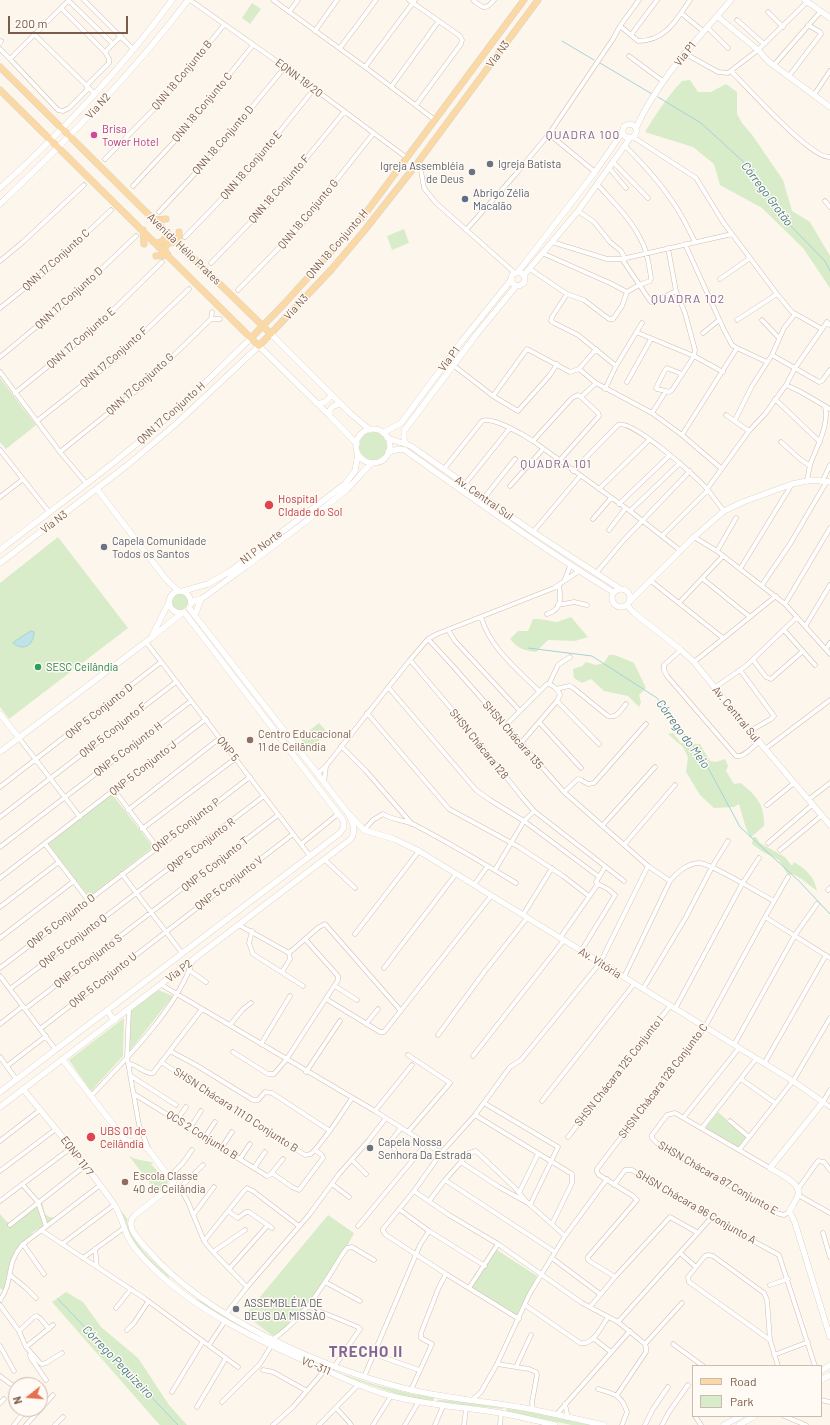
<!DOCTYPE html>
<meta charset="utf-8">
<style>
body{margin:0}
#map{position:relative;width:830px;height:1425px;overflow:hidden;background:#fdf6ec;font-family:Barlow,sans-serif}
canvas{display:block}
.legend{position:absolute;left:692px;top:1365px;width:130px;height:52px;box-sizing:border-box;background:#fffaf3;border:1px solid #cabbb1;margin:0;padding:5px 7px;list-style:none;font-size:12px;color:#7a5c4d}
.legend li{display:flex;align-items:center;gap:8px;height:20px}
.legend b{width:20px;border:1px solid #cabbb1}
.north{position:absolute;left:8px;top:1377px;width:40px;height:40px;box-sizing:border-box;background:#fffaf3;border:1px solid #cabbb1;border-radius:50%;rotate:253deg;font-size:11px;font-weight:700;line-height:16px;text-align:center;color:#7a5c4d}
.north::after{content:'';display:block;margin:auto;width:14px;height:18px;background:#e76f51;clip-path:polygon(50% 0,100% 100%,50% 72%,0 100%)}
.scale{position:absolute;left:8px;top:16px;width:120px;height:18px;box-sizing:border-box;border:2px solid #7a5c4d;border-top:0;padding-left:5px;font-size:12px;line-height:14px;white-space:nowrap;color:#7a5c4d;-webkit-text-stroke:3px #fffaf3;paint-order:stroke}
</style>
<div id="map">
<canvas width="830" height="1425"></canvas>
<ul class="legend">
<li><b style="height:5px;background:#fbd9a5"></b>Road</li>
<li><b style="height:11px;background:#d8ecc9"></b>Park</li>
</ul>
<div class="north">N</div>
<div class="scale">200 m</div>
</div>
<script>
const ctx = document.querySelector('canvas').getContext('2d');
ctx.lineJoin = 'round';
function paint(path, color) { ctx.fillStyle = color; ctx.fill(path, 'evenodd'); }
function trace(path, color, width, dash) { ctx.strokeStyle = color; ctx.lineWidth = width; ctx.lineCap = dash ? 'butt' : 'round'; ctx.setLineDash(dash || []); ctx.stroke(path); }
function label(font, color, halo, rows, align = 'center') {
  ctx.font = font + ' Barlow,sans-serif'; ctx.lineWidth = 3; ctx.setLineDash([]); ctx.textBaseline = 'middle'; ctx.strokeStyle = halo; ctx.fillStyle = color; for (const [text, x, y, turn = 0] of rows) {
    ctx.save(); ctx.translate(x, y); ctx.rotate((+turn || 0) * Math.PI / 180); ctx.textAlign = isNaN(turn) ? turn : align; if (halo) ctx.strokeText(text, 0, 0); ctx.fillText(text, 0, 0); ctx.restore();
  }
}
const green = new Path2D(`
 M252 3 261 9 250 24 242 18Z
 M690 80 698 92H711L726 84 737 92V114L742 123 753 136 783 180 792 211 810 222 830 256V288L803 248 762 208 720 185 714 164 693 147 645 132C656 114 667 97 682 81Z
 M404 229 409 243 392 250 387 236Z
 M0 378 36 425 6 449 0 442Z
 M359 446a14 14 0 1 1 28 0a14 14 0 1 1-28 0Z
 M58 537 128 628 9 719 0 707V583Z
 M172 602a8 8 0 1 1 16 0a8 8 0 1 1-16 0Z
 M571 617 588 637 575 641 548 640 536 652C522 650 519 649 510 639L518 631H528L533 619H539L557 622Z
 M609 655H615L634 663 646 688 639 695 641 702 639 707 628 696 604 691 591 679 582 683 574 678 573 669 582 666 586 662 596 665 604 663Z
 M319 723 328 733 308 749 300 738Z
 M673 733 681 743 700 744 710 761 716 762 725 759 728 766 726 771 734 784 741 783C756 796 765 804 764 826L750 838 745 825 739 804 734 807 714 808 700 795 686 772 688 757 683 747 668 734Z
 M112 794 153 847 89 897 48 844Z
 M753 837H756L760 843 785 857 792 866 794 862C807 870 814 876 817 891L803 880 793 874 788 875 779 860 763 852 752 844Z
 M158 990 173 996 135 1044 130 1050 129 1049 130 1011Z
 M124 1018 123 1056 93 1089 92 1091 90 1090 69 1060Z
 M718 1112 727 1120 726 1121 745 1137H747L739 1147H737L707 1130 706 1127Z
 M129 1156C137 1161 145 1160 154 1163L151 1164C161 1177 179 1180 158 1194Z
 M42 1202 45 1214 49 1217H53L50 1221 33 1232 14 1257 8 1287 2 1290 0 1288V1214L6 1221 12 1225Z
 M118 1206 128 1220 127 1221C131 1241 154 1263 169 1276V1279L153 1265 133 1243Z
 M328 1215 354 1233C342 1257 298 1328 273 1336L245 1315Z
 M497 1250 537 1276 520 1310 516 1316 473 1290 472 1287Z
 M180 1288 193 1298 203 1302 243 1328 268 1341 306 1358 342 1374 376 1385 413 1394 435 1397 433 1401 405 1397 328 1370 251 1334 203 1306Z
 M66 1292 83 1302 101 1327 138 1358 169 1405 187 1425H160L157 1422 52 1302Z
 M438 1400 464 1401 503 1408 502 1409 443 1403 437 1401Z
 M507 1407 592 1425H572L506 1412Z`);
const water = new Path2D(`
 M31 631 34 632C34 645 23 652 13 643Z`);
const stream = new Path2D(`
 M562 41 594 60
 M600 63 652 94
 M658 97 701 123 748 166 782 217 825 261 830 271
 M528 648 592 656 657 698 705 762 740 827 799 881 830 914
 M58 1299 178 1425`);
const street = new Path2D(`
 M68 0 113 44
 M69 0 10 59 58 110 63 111 69 108 87 90V85L109 63V59L105 52
 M84 0 133 49
 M190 0 285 67 407 158
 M273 0 365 67 435 120
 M409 0 460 36 462 40 461 44 416 105
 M473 0C483 8 485 11 494 0
 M61 8 105 52 121 36
 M289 12 298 0
 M768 12 783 27
 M681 13 703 31
 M737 20 764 44
 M620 26 638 41C666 41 676 20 690 0
 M707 27 728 48
 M315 31 337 0
 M34 34 94 93
 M631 35 657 0
 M0 43 1 41
 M340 48 376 0
 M0 49 10 59
 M684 53 718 72 728 73 758 50 808 1
 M629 56 664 82
 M774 65 821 11
 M365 67 415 0
 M731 71C746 86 812 160 830 157
 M789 76 821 34 820 32 808 25
 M391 87 438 22
 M814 95 830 71
 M549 134 595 172
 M633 137 696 178 723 222 777 294 792 312 822 329
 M625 146C642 163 659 181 672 201 681 213 688 228 695 242
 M105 159 162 101 224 25
 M613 162 648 198
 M416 165 421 171 424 188 436 203 515 273
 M609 168 626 188
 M133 186 185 130 253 45
 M825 201 830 207
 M578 211 594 222 610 242 621 251 625 259
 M159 212 215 152 285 67
 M466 230 515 175 549 134 613 39 620 26 639 0
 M185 237 243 177 314 89
 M552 242 607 259H622L732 234
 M685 244 724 330 732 345 737 348 767 362
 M542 253 610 283 627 292
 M622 259 651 302H654L676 291
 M0 261 23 242 84 185
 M211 263 273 199 344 112
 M530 269 567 294 584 300 609 319H613L622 306 627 292 639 285 650 281 651 278C649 266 648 253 642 242 632 220 614 203 598 185
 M720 279 750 258
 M238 290 300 226 373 134
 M567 294 552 317 551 321 554 323 578 335 616 366
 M0 308 51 267 111 210
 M211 319 212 312
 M737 320 777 294
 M762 320 779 338
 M636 332 694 356 723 372
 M703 333 719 320
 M596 349 579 369 596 383 652 413 682 435 722 469
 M772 355 819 382 822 381 830 370
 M0 357 71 298 136 236
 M453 365 493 396 518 411 550 375 557 364
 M0 372 60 452 86 483
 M627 382 651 339
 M786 385 801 392 830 409
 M605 389 616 366 642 323
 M666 391 657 389 656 388 665 370 667 368 682 374
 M15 393 95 328 162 262
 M493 396 527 349 570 372 579 369
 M581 397 596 383
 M775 399 820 442
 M652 413 666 391 669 392 672 390 694 356 695 350 685 313 676 291 668 248
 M726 415 749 431
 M735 420 752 386 772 355 784 328 795 314
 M37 421 118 357 189 289
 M682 435 737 348
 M533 441 572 398 578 395 581 397 598 413 599 416 560 460
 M781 442 800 459 810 466
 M0 450 49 512
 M60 452 142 386 211 319H220
 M444 469 482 421C492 416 524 435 533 441L630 511 681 551
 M573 471 618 425C631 418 697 477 707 489 713 496 718 504 724 511
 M823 480 830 465
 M807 481C808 476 809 470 810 465 816 448 830 424 825 407
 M465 484 510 428
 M510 486 543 449
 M599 489 649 440
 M707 489 749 431 765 414 786 385 795 368 827 322 830 325
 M0 497 22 480
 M484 498 515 459
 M619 504 670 455
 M630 511 680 463
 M593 519 611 498
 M609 530 625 509
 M533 532 580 476
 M662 536 708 490
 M694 537 717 551 785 604 830 654
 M717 551 736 518
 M740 569 792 484
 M597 572 623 541 690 471
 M565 579 569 569 570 565
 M703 579 750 617
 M651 581 723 638
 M762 585 790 544 827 481
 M679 603 723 556
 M785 604 830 528
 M558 605 574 602 587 605
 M547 614C562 610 561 598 559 585
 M481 617C490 648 517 669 539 691
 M806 625 830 585
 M448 630 455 641 520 711
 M784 630 815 665
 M428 639 452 665 564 792 648 866 670 881
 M146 642 310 856
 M826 649 830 643
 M681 650 664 665V670L667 676 736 756C744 758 752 747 759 742
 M410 660 460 719 522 797 534 811 624 881
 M753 660 766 677 771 679 803 651
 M694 662 776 596
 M740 670 774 716 771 719 750 731
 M549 684 558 665 570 657
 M388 687 476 790 490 800 524 821 598 876
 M714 688 746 666 797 617
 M556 689 569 686 572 687 608 716C616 719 621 710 626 704
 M557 701 599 744
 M367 713 449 809 519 847 563 876 589 896
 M539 722 581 768
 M506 725 547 684C552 684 559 690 560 695L557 701 521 743
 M19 738 80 817
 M341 746 366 771 412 824
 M765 749 830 700
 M317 774 326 766 410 660 428 639 437 634 554 588 579 571
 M324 783 326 766
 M0 787 161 662
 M114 790 157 847
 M564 792 578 779 581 780 588 784 594 783 646 724
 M808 800 830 783
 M767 805 794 783
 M128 810 220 738
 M0 817 176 682
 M602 826 655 767
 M142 829 236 758
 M364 830 373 820 383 814C392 820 405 820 415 825 449 843 483 863 516 883
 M768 843 812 805
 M45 844 88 900
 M301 844 338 814
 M624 845 675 785
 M0 847 191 701
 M780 850 821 816
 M324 859 355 888
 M495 870 524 821 534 811
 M122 874 182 953
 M0 878 206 719
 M474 885 487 867
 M828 890 830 888
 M0 907 59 862
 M523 915 552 868
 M765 917 830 958
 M239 925 289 953
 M252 931 249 943 253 954 303 986
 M355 934 419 851
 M0 938 74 881
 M560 938 598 884 596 882 605 867
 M581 951 614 897 615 895 608 889 598 884
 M0 968 250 777
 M384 968 456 874
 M189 970 206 982
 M282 972 290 959 289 953 319 927 325 924 401 1011
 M0 976 56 1050
 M624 977 670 881C676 873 688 863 699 863 711 863 760 894 774 901
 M160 984 375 1111 441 1153
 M335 986 357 1000
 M10 989 264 796
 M643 989 686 917 712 867 728 841
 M326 999 380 1032H384L491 896
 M25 1009 278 815
 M129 1009 127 1057 139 1125 149 1150
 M675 1009 742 884 759 858
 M0 1024 23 1006
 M366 1024 378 1009
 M230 1025 243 1009 251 1003
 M40 1029 293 834
 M438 1035 485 971 527 918
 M261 1044 290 996
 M734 1045 795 935 817 904
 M170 1051 196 1065 253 1100H258L265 1092 272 1093 330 1131
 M233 1052 268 1074H274L286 1060 338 980V976L305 939
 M408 1055 450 1083 408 1132
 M473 1056 564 940
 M0 1057 16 1079
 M161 1062 305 1155 311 1154C327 1137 339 1118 352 1098
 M128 1064C138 1064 145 1075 153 1073L202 1009
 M764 1064 826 955
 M7 1066 46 1036
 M306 1072 340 1021
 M131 1076 176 1105
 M741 1079 775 1103
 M830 1090 823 1102 830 1107
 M134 1094 267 1176 270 1175 283 1159
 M91 1096C126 1059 177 1009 193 960
 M542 1101 634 984
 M484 1103 558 1147 530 1205
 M375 1111 412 1065
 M475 1115 572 1174V1183L552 1224
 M684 1117 739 1048
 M177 1120 186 1107
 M730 1121 749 1137
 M190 1128 201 1111
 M702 1128 756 1059
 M205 1137 215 1122
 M568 1137 670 1006
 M0 1141 40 1110
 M222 1147 232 1132
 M394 1149 389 1143 401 1128
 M739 1150 793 1081 830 1018
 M240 1159 250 1144
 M352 1160 366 1174
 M461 1162 499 1187 528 1203 565 1236
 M254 1168 265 1152
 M770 1168 675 1113 667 1115 652 1135V1138L657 1143 776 1213 784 1215 789 1212
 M0 1171 56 1129
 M272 1173 292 1187 299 1190 323 1158 322 1155 315 1150
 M169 1177 182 1164 192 1150
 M445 1180 469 1153 476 1151 515 1188 526 1201
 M22 1184 38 1202 46 1226
 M174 1184 183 1193 188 1202 204 1241 213 1252 247 1287
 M332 1184 349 1197
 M614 1185 625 1170H632L711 1218 779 1255 815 1366
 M179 1189 203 1165
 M798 1189 818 1161 824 1162 830 1170
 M414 1191 449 1215 498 1244 582 1303 618 1322 645 1344 646 1347V1352L617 1395
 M519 1193 538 1154
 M798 1195 830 1213
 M0 1201 71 1148
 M429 1201 445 1180 555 1252
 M399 1209 429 1231 485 1266
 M228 1211 238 1218 246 1212H249L272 1228
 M194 1214 214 1187
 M10 1225 85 1166
 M358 1226 426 1144
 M41 1230 144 1298 238 1367
 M823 1233 830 1257
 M204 1241 244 1191 247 1188 253 1191 299 1226
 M23 1244 44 1274
 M62 1244 114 1205
 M95 1249 97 1267
 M213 1252 245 1230
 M680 1253 696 1267
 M83 1258 124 1228
 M552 1258 600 1294
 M229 1269 268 1225
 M10 1275 26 1288 36 1298
 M615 1277 591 1262 588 1260V1257L637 1200 633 1196 599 1175 597 1172V1169L705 1027 765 917 788 877
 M325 1282 360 1301
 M770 1285 788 1279
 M469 1288 498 1244
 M0 1300C14 1281 5 1265 22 1245L99 1186
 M0 1305 19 1331 26 1347 40 1363 42 1364 46 1363 62 1353
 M525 1305 580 1343C593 1346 602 1326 608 1317
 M307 1306 358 1327 360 1329 334 1367
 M590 1307 615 1277 670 1217 698 1233
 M116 1308 131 1289
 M226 1314 247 1287 309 1215 339 1174 369 1140 386 1118
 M519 1319 446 1274 386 1235 383 1231V1229L414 1191 441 1153 475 1115 510 1067 521 1060 600 963 648 866
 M618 1322 711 1218
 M127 1330 134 1323 148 1302
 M19 1331 34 1317 37 1316 41 1319 49 1329
 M593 1338 611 1352
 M273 1339C293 1326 312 1302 325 1282 333 1271 339 1258 347 1248L352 1247 374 1260
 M770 1340 689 1282 688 1277 705 1256 709 1255 713 1256 764 1293 767 1300 770 1340 778 1366
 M645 1344 682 1303
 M673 1344 703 1366
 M209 1345 225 1321
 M0 1346 14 1371
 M26 1347 53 1325
 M374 1354 419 1370
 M30 1355 31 1358 46 1380
 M774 1355 808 1342
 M497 1364 529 1369 536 1372 537 1375 532 1402 533 1410
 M516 1367 531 1335
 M263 1370 273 1372 307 1391
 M0 1376 16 1388
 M364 1377 420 1245 429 1231
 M598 1389C614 1394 622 1395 627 1412L622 1425
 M411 1390 432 1344 421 1338V1333L439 1287 446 1274
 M172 1392 203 1341
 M472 1400 481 1392 497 1364 530 1293 565 1236 607 1179
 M821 1400 830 1402
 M222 1402 260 1364 271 1346
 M0 1403 4 1399
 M565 1404 568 1418
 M197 1407 226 1358
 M336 1408 349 1422 351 1425
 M556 1415 630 1331
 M695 1416 701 1425
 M784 1416 806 1425
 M14 1425 21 1416
 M26 1425 53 1395
 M55 1425 63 1417
 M273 1425 293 1407 325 1370
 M319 1425 359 1384
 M373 1425 391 1396
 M405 1425 419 1401
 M435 1425 443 1406
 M464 1425 466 1409
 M500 1425 501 1413
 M645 1425 653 1409 668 1387
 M662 1425 669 1412 688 1385`);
const secondary = new Path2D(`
 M805 0 830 18
 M717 16 758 50 768 61 830 107
 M636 128C658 79 697 40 731 0
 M0 188C63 131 122 68 172 0
 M0 204C67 140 132 74 188 0
 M518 272 595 172 622 133 624 126 630 124C635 125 637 128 636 133L633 137 627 138 622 133
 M524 275 578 211 630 138
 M271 334 350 413 370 430
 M316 403C323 404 329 401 331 394
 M329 415C329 407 334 405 341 404
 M356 446a17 17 0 1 1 34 0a17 17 0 1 1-34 0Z
 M383 433 401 423 462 341 511 280 512 275 518 272 521 273 525 277 524 283 519 286 513 284 511 280
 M387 438 411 446 533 532 619 588
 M406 444 404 439V431L476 335 516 286
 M388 452 399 449 405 450C473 499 542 548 613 592
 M97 489 165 578 178 591
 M0 550C54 508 109 469 160 424 192 397 221 367 251 338
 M0 563 130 463 177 423 259 346 329 415 357 444
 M612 598a9 9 0 1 1 18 0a9 9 0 1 1-18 0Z
 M183 591 208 584 229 572 345 484 355 471 358 454
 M169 602C170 610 175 613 182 613
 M191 602 201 599 207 595C253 561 300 527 345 491 355 483 362 471 372 463
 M629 602 694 537 724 511 743 502 792 484 812 480 830 482
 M627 605 633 612 681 650 694 662 750 731 830 825
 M195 615 201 599
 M152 636 169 602C171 586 191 588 191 604
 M0 714 19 738
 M0 752 151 638 182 613
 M347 812 364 830 394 839 419 851 793 1081 823 1102 770 1168C778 1173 802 1183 798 1195 796 1201 792 1206 789 1212L791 1214 795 1223 830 1337
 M107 1010 111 1016 115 1020
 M63 1060 125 1140 142 1145 149 1150 174 1184 135 1215C123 1226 140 1241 148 1250 207 1319 324 1369 411 1390 450 1399 491 1402 530 1409 555 1414 580 1420 604 1425
 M23 1089C54 1127 86 1164 114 1204 121 1215 123 1226 128 1237 133 1247 141 1256 149 1264 196 1312 260 1341 321 1368 344 1378 367 1390 392 1396 427 1405 464 1407 500 1413 518 1416 537 1421 555 1425
 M0 1092 310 856 340 833 344 827 343 820 184 612
 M0 1107 351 839C357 830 352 820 347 812L189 608
 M821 1371 830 1365
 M821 1380 830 1375
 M724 1425 741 1416
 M739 1425 755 1416`);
const primary = new Path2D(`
 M0 67 145 211 271 334
 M0 90 259 346 331 270 364 231 416 165 538 0
 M155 220 166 219
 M143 230 144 244
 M179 232V244
 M156 243C163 243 166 238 168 233
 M166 252 164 249 168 243 177 242
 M156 256 168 255
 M251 338 285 303 365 214 524 0`);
const markers = [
 [94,135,4,"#d1479c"],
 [490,164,4,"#6b7280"],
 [472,172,4,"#6b7280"],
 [465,199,4,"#5c6f8a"],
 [269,505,5,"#e0444e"],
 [104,547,4,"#6b7280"],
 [38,667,4,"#2e9e5b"],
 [250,740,4,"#8d6e63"],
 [91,1137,5,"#e0444e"],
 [370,1148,4,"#6b7280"],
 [125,1182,4,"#8d6e63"],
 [236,1309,4,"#6b7280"]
];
const streetNames = [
 ["Via N3",498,54,-53],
 ["Via P1",685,54,-52],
 ["QNN 18 Conjunto B",182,75,-50],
 ["EQNN 18/20",299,78,37],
 ["Via N2",98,106,-48],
 ["QNN 18 Conjunto C",202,107,-50],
 ["QNN 18 Conjunto D",223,140,-49],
 ["QNN 18 Conjunto E",251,165,-49],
 ["QNN 18 Conjunto F",279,189,-49],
 ["QNN 18 Conjunto G",308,214,-50],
 ["QNN 18 Conjunto H",337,244,-49],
 ["Avenida Hélio Prates",184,249,44],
 ["QNN 17 Conjunto C",56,260,-42],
 ["QNN 17 Conjunto D",69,298,-42],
 ["Via N3",296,307,-47],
 ["QNN 17 Conjunto E",81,338,-41],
 ["QNN 17 Conjunto F",114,357,-41],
 ["Via P1",449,359,-53],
 ["QNN 17 Conjunto G",140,384,-42],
 ["QNN 17 Conjunto H",171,413,-42],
 ["Av. Central Sul",484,498,35],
 ["Via N3",54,522,-37],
 ["N1 P Norte",261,547,-37],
 ["QNP 5 Conjunto D",99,711,-38],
 ["Av. Central Sul",736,714,51],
 ["QNP 5 Conjunto F",113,730,-38],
 ["SHSN Chácara 135",513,735,49],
 ["SHSN Chácara 128",479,744,51],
 ["QNP 5 Conjunto H",128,749,-37],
 ["QNP 5",228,749,52],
 ["QNP 5 Conjunto J",143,768,-38],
 ["QNP 5 Conjunto P",186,825,-37],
 ["QNP 5 Conjunto R",201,845,-37],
 ["QNP 5 Conjunto T",215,864,-38],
 ["QNP 5 Conjunto V",229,883,-37],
 ["QNP 5 Conjunto O",61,921,-37],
 ["QNP 5 Conjunto Q",73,941,-37],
 ["QNP 5 Conjunto S",88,961,-37],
 ["Av. Vitória",600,963,32],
 ["Via P2",179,971,-37],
 ["QNP 5 Conjunto U",103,980,-38],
 ["SHSN Chácara 125 Conjunto I",619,1071,-52],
 ["SHSN Chácara 128 Conjunto C",663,1081,-53],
 ["SHSN Chácara 111 D Conjunto B",236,1110,33],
 ["QCS 2 Conjunto B",202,1135,32],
 ["EQNP 11/7",77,1156,53],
 ["SHSN Chácara 87 Conjunto E",718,1178,30],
 ["SHSN Chácara 96 Conjunto A",696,1207,30],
 ["VC-311",316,1366,23]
];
const hotelNames = [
 ["Brisa",102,129],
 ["Tower Hotel",102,142]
];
const worshipNames = [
 ["Igreja Batista",498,164],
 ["Igreja Assembléia",464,166,"right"],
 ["de Deus",464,179,"right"],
 ["Capela Comunidade",112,541],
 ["Todos os Santos",112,554],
 ["Capela Nossa",378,1142],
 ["Senhora Da Estrada",378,1155],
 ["ASSEMBLÉIA DE",244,1303],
 ["DEUS DA MISSÃO",244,1316]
];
const serviceNames = [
 ["Abrigo Zélia",473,193],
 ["Macalão",473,206]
];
const healthNames = [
 ["Hospital",278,499],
 ["CIdade do Sol",278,512],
 ["UBS 01 de",100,1131],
 ["Ceilândia",100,1144]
];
const leisureNames = [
 ["SESC Ceilândia",46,667]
];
const educationNames = [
 ["Centro Educacional",258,734],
 ["11 de Ceilândia",258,747],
 ["Escola Classe",133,1176],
 ["40 de Ceilândia",133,1189]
];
const neighbourhoodNames = [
 ["QUADRA 100",583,135],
 ["QUADRA 102",688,299],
 ["QUADRA 101",556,464]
];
const waterNames = [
 ["Córrego Grotão",767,194,53],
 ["Córrego do Meio",683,734,54],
 ["Córrego Pequizeiro",118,1362,46]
];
const districtNames = [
 ["TRECHO II",366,1352]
];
paint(green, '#d8ecc9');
paint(water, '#bfe3e8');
trace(water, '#a5d3da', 1);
trace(stream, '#a5d3da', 1);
trace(street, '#d1beb0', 5);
trace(secondary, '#d6c0b0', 6);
trace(primary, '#dad1cd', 7);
trace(street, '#fff', 4);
trace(secondary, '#fff', 5.5);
trace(primary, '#fbd9a5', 6);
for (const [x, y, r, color] of markers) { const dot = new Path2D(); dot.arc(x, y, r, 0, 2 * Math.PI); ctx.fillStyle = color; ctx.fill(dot); trace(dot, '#fffaf3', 1.5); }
label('11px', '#7a5c4d', '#fffaf3', streetNames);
label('11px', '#b23c85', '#fffaf3', hotelNames, 'left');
label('11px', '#5b616d', '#fffaf3', worshipNames, 'left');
label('11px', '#4e5e75', '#fffaf3', serviceNames, 'left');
label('11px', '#be3a42', '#fffaf3', healthNames, 'left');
label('11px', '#27864d', '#fffaf3', leisureNames, 'left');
label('11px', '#785e54', '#fffaf3', educationNames, 'left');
ctx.letterSpacing = '1px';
label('12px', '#846695', '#fffaf3', neighbourhoodNames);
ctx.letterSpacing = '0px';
label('italic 12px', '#437c86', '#fffaf3', waterNames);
ctx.letterSpacing = '1px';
label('bold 15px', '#846695', '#fffaf3', districtNames);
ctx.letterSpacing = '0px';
</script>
